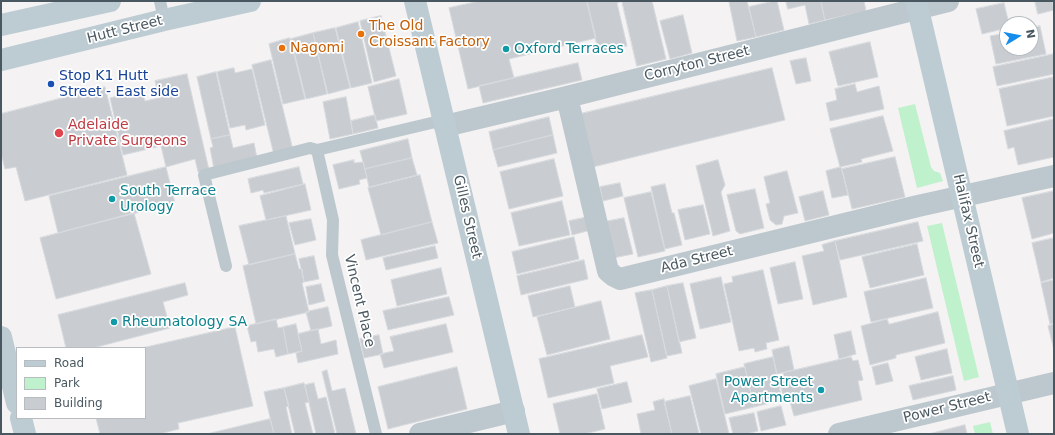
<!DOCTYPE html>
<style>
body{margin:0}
#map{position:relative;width:1055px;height:435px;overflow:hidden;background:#f4f2f2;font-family:"DejaVu Sans",sans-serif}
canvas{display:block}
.frame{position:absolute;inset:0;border:2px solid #495860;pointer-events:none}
.legend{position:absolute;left:16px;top:347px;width:130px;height:72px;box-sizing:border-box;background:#fff;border:1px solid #b6bcbf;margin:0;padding:5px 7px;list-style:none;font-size:12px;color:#495860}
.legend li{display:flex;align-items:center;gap:8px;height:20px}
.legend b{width:20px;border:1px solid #b6bcbf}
.north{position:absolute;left:999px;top:16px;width:40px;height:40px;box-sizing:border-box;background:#fff;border:1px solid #b6bcbf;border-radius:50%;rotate:80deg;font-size:11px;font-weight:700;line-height:16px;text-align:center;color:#495860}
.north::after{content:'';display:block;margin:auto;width:14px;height:18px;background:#148cec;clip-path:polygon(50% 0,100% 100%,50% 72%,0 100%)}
</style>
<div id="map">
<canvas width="1055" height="435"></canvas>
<div class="frame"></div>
<ul class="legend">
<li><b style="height:5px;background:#bdcbd3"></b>Road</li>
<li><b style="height:11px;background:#c0f1cd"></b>Park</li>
<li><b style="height:11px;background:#c9cdd1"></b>Building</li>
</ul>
<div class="north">N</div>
</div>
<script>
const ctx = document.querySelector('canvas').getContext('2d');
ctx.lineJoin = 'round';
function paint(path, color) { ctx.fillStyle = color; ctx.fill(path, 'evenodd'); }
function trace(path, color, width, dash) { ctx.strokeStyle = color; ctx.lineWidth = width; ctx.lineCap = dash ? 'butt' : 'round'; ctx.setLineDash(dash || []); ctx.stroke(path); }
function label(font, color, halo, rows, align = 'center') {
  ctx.font = font + ' "DejaVu Sans",sans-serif'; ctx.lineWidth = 3.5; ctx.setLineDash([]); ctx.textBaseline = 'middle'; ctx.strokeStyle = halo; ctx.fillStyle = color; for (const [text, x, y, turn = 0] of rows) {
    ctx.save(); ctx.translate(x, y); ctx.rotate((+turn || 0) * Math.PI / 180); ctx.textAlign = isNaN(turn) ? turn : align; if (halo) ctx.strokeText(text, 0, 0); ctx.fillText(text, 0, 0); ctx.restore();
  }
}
const green = new Path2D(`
 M915 104 931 167 934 171 940 173 943 181 917 188 898 108Z
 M942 223 979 377 964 381 927 226Z
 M990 422 993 434H975L973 426Z`);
const building = new Path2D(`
 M480 1H587L596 38 509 59 514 78 468 89 449 8Z
 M587 1H622L617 3 627 46 599 53Z
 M622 1H652L666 59 637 66Z
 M734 1H747L756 37 737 41 729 2Z
 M774 1H777L784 30 756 37 749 7Z
 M786 1H821L825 20 809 24 805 5 788 9Z
 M821 1H864L866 11 825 20Z
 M1035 1H1052L1054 10 1038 14Z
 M1004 3 1009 24H1007V28L982 34 976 9Z
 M683 15 692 53 670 59 660 21Z
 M381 16 396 76 374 82 360 21Z
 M358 22 372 83 351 88 336 28Z
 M1040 26 1046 54 996 64 990 36 1007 33V48H1031V28Z
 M335 28 350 88 328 94 313 33Z
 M313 33 327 94 306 99 291 39Z
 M290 38 305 99 283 104 269 44Z
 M870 42 878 77 838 86 829 52Z
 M1054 54V74L997 86 993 67Z
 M806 58 811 81 796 84 790 61Z
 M271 60 293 150 274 155 252 65Z
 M578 63 582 80 483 103 479 86Z
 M234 68 235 73 252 69 265 125 246 130 245 125 230 128 217 72Z
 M772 68 785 120 593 167 580 114Z
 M216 72 230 135 211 139 197 77Z
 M187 74 209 170 198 172 195 159 166 167 161 146 123 155 110 98 142 90 145 101 159 98 155 81Z
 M1054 77V116L1007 126 999 89Z
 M399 79 407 114 376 121 368 87Z
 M855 84 857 92 879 86 884 109 830 121 826 103 837 100 835 89Z
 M105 87 127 175 25 201 16 167 5 169 1 153V114Z
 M346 97 353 134 330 139 323 102Z
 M375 115 378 128 353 134 351 121Z
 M883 116 893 151 861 159 862 162 840 167 830 129Z
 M549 117 553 135 493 150 489 132Z
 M1054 119V157L1018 165 1014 147 1008 149 1004 131Z
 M230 135 233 148 254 143 257 158 214 169 210 148 213 147 211 139Z
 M553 135 557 153 498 167 493 150Z
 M408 139 412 158 365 169 360 151Z
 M895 157 905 197 852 209 842 169Z
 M412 158 417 175 369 187 365 169Z
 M554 159 563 196 509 209 500 172Z
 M354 160V163L363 162 367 178 359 180 360 184 339 189 333 165Z
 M718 160 725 185 721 192 730 231 713 236 696 166Z
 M166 167 175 203 58 233 49 196Z
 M299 167 303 184 264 193 263 190 251 193 248 179Z
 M841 167 848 195 832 198 826 171Z
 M787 171 798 213 784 216 782 224 776 225 770 220 766 204 770 203 764 177Z
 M420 175 432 222 381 235 368 188Z
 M620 183 623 196 603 201 600 187Z
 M305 184 311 210 266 220 260 196Z
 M665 184 672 213H674L682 245 665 249 651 187Z
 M755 189 764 228 740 234 736 231 727 195Z
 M823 191 829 215 805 221 799 197Z
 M1054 191V233L1032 239 1022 198Z
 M651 192 665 251 638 257 624 198Z
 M562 201 570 235 519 246 511 213Z
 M703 205 710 234 685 240 678 210Z
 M134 213 151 274 56 299 40 238Z
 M286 216 295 254 249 265 239 226Z
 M588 217 591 230 572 235 569 221Z
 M624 218 633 254 613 258 604 222Z
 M311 219 316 240 295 245 289 223Z
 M432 222 438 243 366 260 361 240Z
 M918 222 923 241 840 260 835 241Z
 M574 237 579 259 517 274 512 252Z
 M1054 238V278L1041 282 1032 243Z
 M835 241 847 297 813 305 802 256 824 251 822 245Z
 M917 244 924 275 870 288 862 257Z
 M435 246 438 258 386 270 383 258Z
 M295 254 299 269H302L304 282 302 283 309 312 256 324 243 266Z
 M314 256 319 279 304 282 299 259Z
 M584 260 588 279 521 295 517 276Z
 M795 262 803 299 778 304 770 268Z
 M441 268 447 294 397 306 391 280Z
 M763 270 779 340 766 343 767 349 755 352 754 348 739 351 724 284 733 282 732 277Z
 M721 277 731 322 700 329 690 284Z
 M926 278 933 308 871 322 864 292Z
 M1054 280V323L1050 324 1041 283Z
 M185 283 188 295 163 302 170 328 93 348H66L58 315Z
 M683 283 696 338 679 342 667 286Z
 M321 284 325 301 309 305 306 287Z
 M570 286 575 307 533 317 528 296Z
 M667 286 682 353 667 356 652 290Z
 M652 290 667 358 651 362 635 293Z
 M449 297 454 315 388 330 383 311Z
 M601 301 610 339 547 355 537 317Z
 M328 307 332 326 311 331 306 312Z
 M938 312 945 343 896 355V358L870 365 861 326 887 319 889 324Z
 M276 319 278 328 283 327 288 354 276 357 274 349 258 352 256 341 251 342 247 326Z
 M296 324 302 351 288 354 283 327Z
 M446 324 453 352 384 368 380 354 394 351 390 337Z
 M1054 324V350L1048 326Z
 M235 327 253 406 178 423 179 429 159 434H100L96 418H145V348H142Z
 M318 329 321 344 336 340 338 354 298 363 296 353 302 351 298 334Z
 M851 331 856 354 839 359 834 335Z
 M379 335 383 354 364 358 360 339Z
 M642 335 648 357 610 366 614 383 548 398 539 359Z
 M789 346 794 370 777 374 772 350Z
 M947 349 952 373 921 380 915 357Z
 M773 357 782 400 754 407 744 364Z
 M851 357 853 361 858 360 863 380 858 381 862 400 794 416 789 398 784 400 779 379 784 378 783 373Z
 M888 363 893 381 876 385 872 367Z
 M457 367 467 409 388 429 378 387Z
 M745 367 754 407 725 414 716 374Z
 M327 370 332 391 345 388 356 434H337L322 372Z
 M953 376 956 390 913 400 909 386Z
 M716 379 729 434H701L689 386Z
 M627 382 632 402 602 409 597 389Z
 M304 383 309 402 305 403 313 434H295L284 388Z
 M314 383 318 399 326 397 335 434H316L305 385Z
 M284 388 289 406 286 407 292 434H274L264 392Z
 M597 394 605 429 584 434H560L553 404Z
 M690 396 699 434H672L664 402Z
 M664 399 672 434H641L637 414 655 410 653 402Z
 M781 406 786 425 761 431 757 412Z
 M754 413 758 431 746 434H733L729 418Z
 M270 419 274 434H207Z
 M965 425 967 434H929Z`);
const lane = new Path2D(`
 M160 1 164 20
 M317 150 333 220 332 255 376 434
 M226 266 204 175 310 148 317 150 444 120`);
const street = new Path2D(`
 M567 97 608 271 614 276 620 279 918 206 1054 176
 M445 126 567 97 948 1
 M420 434 514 411
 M839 434 1054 383`);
const secondary = new Path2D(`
 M415 1 519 434
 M916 1 1018 434
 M1 25 110 1
 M1 60 164 20 250 1
 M1 337 17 403
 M21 418 25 434`);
const markers = [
 [361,34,4,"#e8710a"],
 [282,48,4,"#e8710a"],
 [506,49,4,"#0f9aa8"],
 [51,84,4,"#1a4fb4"],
 [59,133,5,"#e0444e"],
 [112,199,4,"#0f9aa8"],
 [114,322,4,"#0f9aa8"],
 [821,390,4,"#0f9aa8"]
];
const foodNames = [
 ["The Old",369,26],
 ["Croissant Factory",369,42],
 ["Nagomi",290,48]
];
const streetNames = [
 ["Hutt Street",125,30,-14],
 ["Corryton Street",697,64,-14],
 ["Gilles Street",467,217,77],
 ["Halifax Street",968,221,77],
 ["Ada Street",697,260,-14],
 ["Vincent Place",359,301,77],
 ["Power Street",947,408,-14]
];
const cultureNames = [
 ["Oxford Terraces",514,49],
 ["South Terrace",120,191],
 ["Urology",120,207],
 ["Rheumatology SA",122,322],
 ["Power Street",813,382,"right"],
 ["Apartments",813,398,"right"]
];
const transitNames = [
 ["Stop K1 Hutt",59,76],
 ["Street - East side",59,92]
];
const healthNames = [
 ["Adelaide",68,125],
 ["Private Surgeons",68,141]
];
paint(green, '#c0f1cd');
paint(building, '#c9cdd1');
trace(building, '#d6d9dd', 1);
trace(lane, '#bdc8ce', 12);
trace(street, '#bdc8ce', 22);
trace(secondary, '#bdcbd3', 22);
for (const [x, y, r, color] of markers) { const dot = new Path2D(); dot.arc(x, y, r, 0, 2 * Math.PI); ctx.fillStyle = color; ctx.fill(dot); trace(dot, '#fff', 1.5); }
label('14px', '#c56008', '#fff', foodNames, 'left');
label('14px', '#495860', '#fff', streetNames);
label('14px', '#0d838f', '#fff', cultureNames, 'left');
label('14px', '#164399', '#fff', transitNames, 'left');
label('14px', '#be3a42', '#fff', healthNames, 'left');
</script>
